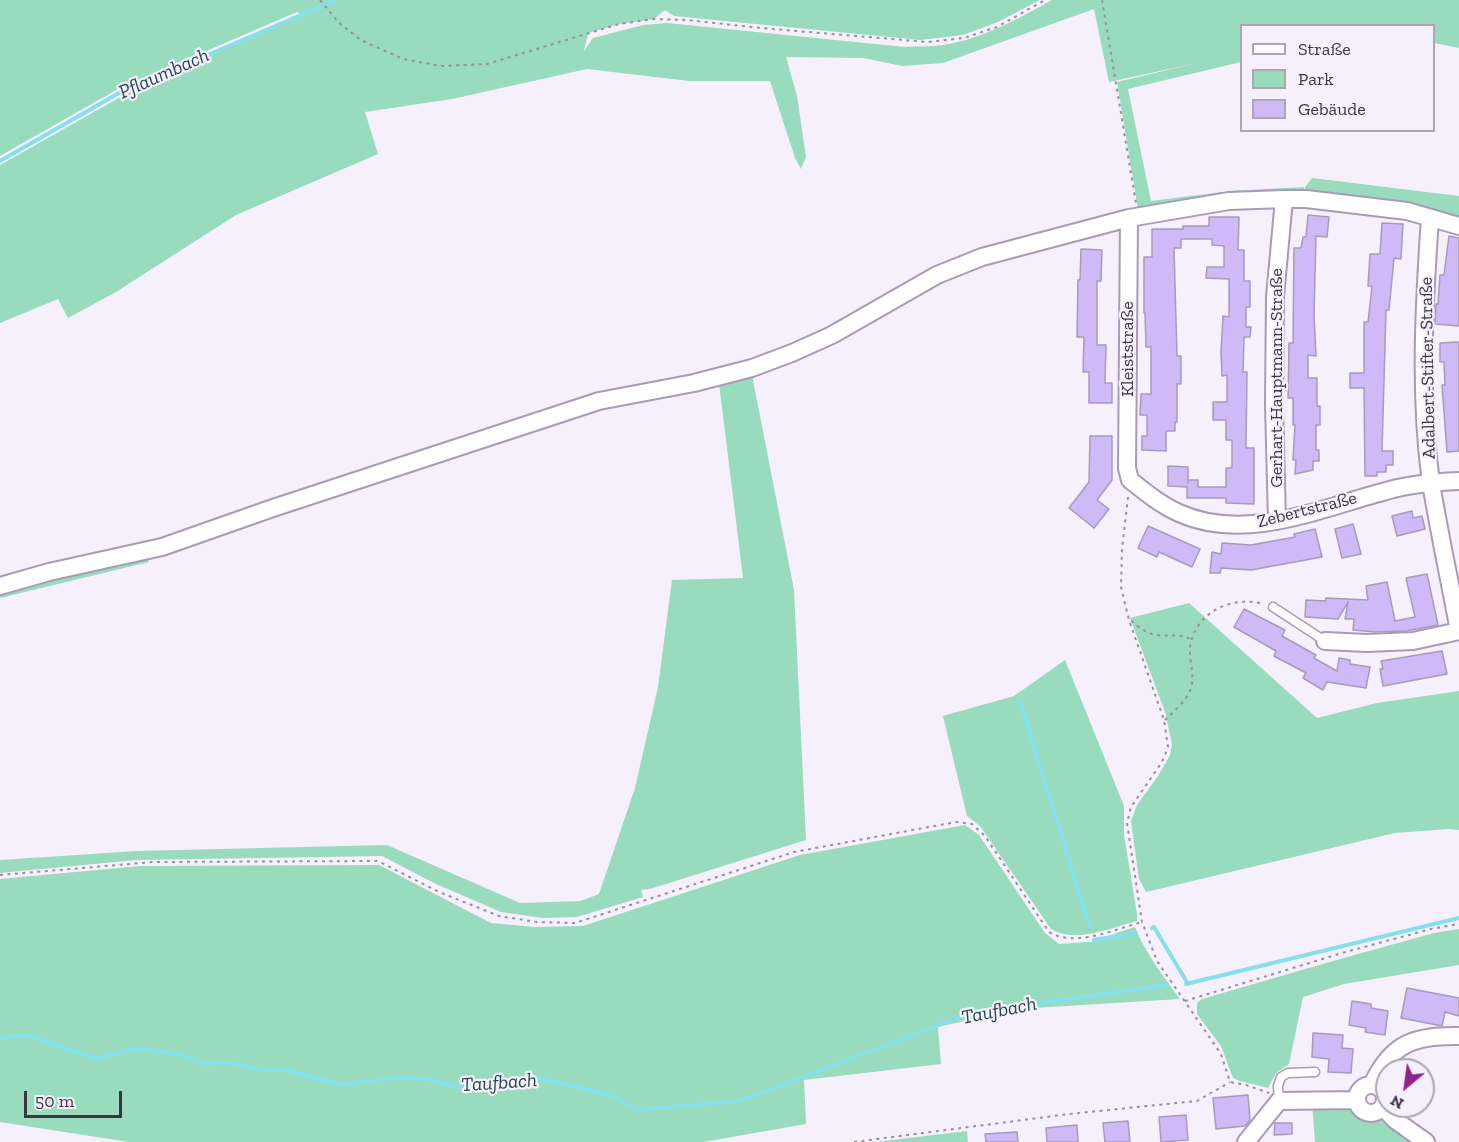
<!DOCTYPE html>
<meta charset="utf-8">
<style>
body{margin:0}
#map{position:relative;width:1459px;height:1142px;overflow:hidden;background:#f6effc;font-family:"Zilla Slab",serif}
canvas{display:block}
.legend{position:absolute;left:1240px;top:24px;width:195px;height:108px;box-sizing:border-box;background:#f6effc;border:2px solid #aca5b2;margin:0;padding:8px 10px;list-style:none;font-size:18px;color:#3d3542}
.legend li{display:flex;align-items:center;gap:12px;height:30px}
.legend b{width:30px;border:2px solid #aca5b2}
.north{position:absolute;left:1375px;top:1058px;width:60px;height:60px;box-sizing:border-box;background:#f6effc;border:2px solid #aca5b2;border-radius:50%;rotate:209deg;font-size:16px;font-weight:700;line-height:24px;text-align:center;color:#3d3542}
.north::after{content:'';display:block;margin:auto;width:21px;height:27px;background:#8d2489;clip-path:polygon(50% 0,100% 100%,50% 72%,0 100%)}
.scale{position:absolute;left:24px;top:1091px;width:98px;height:27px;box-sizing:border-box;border:3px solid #3d3542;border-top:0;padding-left:8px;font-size:18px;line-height:21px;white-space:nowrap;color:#3d3542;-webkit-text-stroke:4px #f6effc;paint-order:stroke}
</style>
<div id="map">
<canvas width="1459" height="1142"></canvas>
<ul class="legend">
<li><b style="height:8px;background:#fff"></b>Straße</li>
<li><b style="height:16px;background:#98dbbd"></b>Park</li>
<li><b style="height:16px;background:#cfb9f7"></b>Gebäude</li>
</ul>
<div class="north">N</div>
<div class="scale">50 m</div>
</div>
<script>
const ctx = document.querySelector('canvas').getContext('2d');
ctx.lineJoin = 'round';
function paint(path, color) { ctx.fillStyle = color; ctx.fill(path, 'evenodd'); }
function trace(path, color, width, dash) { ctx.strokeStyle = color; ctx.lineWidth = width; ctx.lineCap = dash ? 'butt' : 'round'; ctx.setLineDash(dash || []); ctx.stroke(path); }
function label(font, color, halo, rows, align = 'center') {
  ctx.font = font + ' "Zilla Slab",serif'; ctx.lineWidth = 4.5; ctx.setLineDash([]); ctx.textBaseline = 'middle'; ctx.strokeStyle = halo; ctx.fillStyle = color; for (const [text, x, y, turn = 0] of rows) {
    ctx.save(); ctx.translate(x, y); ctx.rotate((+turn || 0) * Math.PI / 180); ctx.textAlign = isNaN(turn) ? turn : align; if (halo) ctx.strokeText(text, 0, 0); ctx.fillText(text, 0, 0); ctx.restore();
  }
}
const green = new Path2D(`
 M0 0H1040L998 22 963 35 920 40 684 17 674 16 665 10 654 19 619 24 588 33 584 51 593 38 643 25 667 23 905 47C918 46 931 47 943 45 983 39 1017 19 1052 0H1459V48L1434 43V26H1242L1241 62 1128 89 1151 201 1230 191 1304 187V197L1139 215 1117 82 1197 63 1109 82 1094 9 943 63 902 66 864 58 786 57 797 96 803 137 806 157 801 169 795 158 770 81H689L587 69 452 99 365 112 378 154 236 215 116 292 68 318 58 299 0 323V165L133 90 302 15 297 12 118 89 0 156Z
 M1312 178 1459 196V223L1305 197V187Z
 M752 375 794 590 806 840 650 889 641 890 643 897 577 917 542 918 501 912 436 884 382 856 136 860 0 873V860L137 851 387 845 520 903 581 901 599 894 635 788 658 687 672 580 743 578 719 383Z
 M147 557 149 562 0 598V589Z
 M1189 603 1317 718 1377 703 1459 691V830L1449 829 1395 833 1146 892 1139 879 1131 821 1137 805 1158 776 1170 755 1172 744 1165 712 1130 618Z
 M1065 660 1124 806V835L1137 914V921C1110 928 1076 944 1051 929L980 826 967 816 943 716 1014 696Z
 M965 825 979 835 1045 933 1059 944 1102 941 1116 933 1135 927C1146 954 1163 976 1180 999L1017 1009 938 1027 941 1064 804 1080 806 1124 703 1142H129L0 1122V879L140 866 379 865 491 923 535 927 583 926 800 855Z
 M1459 929V965L1344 984 1303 997 1289 1064 1276 1073 1268 1088 1240 1081 1233 1078 1221 1046 1197 1014V1003L1202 999 1340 959 1434 933Z
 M1312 1103 1354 1104 1359 1112 1372 1116 1382 1112 1421 1142H1315Z
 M967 1131 968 1142H876Z`);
const stream = new Path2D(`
 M0 161 119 93 336 0
 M1020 702 1090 927
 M1152 928 1154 927 1188 984
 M1094 940 1136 933
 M1186 984 1459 918
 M0 1038 27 1035 98 1059 135 1048 178 1054 204 1064 231 1063 254 1069 285 1070 343 1085 399 1077 432 1080 462 1088 539 1078 610 1095 637 1110 740 1101 970 1013 1167 985`);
const building = new Path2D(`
 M1308 215 1329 217 1327 237 1316 236 1314 315 1316 356 1308 355V378H1317V406H1320V425H1316V450H1319V461H1313V470L1295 474 1296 460H1293L1295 425H1293V398H1288L1289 343H1293L1294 248H1301L1303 237H1306Z
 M1209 217H1239L1238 250H1244V281H1250V307H1246V327H1251L1250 337H1244L1243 372H1247L1246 448H1254V504L1226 503V498H1187V487L1168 486V466L1188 467V483V480H1198V487H1226V468H1232V440H1226V420H1213V402H1227V375L1222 376 1221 352 1223 316 1229 317V279L1206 278 1207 267H1224V246L1212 245V239H1181V248H1174L1177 356H1181V384H1177V422H1175V431H1166V451L1142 450V436H1147V415H1140L1141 394H1151V347H1146L1145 313H1144V257H1152V229H1183V226H1209Z
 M1382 223 1403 224 1401 259 1394 258 1389 310H1386L1382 451H1393V465H1386V472H1377V476H1365L1364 388H1350V373H1364V322H1368L1372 286H1368L1370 254H1380Z
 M1449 236 1459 238V326L1435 324 1436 304H1438L1440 275H1444Z
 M1081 249 1102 250 1101 281H1097V345H1106L1105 383H1112V403H1089V372H1083L1084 337H1077L1078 280H1080Z
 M1459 342V451L1447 452 1442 385H1445L1444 362H1440V343Z
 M1090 436H1112V480L1097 500 1109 509 1094 528 1069 508 1089 482Z
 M1412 511 1413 518 1422 516 1425 529 1397 536 1392 516Z
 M1353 524 1361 554 1342 558 1335 529Z
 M1148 526 1200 549 1192 567 1159 552 1157 557 1138 548Z
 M1315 529 1322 557 1251 570 1221 568 1220 573H1210L1212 552 1221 554 1222 543 1251 545 1295 537 1294 534Z
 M1427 574 1438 625 1406 631 1375 632 1353 630 1354 619H1345L1348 602 1338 619 1305 617 1306 600 1326 601V598L1368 600 1366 586 1387 582 1395 621 1415 617 1406 578Z
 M1244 609 1285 630 1282 636 1316 655 1314 658 1337 671 1339 658 1350 660V664L1370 667 1366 688 1327 682 1323 690 1303 678 1306 673 1274 656 1276 651 1234 627Z
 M1442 651 1447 674 1383 686 1380 669H1383L1381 661Z
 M1407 988 1459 998V1016L1445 1012 1442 1026 1401 1018Z
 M1352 1001 1371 1004V1008L1388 1011 1385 1035 1365 1032 1366 1028 1349 1025Z
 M1313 1033 1343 1035 1342 1048 1353 1049 1351 1073 1328 1072 1329 1059 1312 1057Z
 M1248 1095 1250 1120 1245 1126 1216 1129 1213 1098Z
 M1186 1115 1188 1140 1161 1142 1159 1117Z
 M1128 1121 1130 1142H1105L1103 1123Z
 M1275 1123H1292V1134L1274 1135Z
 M1077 1125 1078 1142H1047L1046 1128Z
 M1017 1132 1018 1142H986L985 1134Z`);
const path = new Path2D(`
 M320 0 339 23 361 40 403 59 441 66 487 64 619 24 654 19 687 20 761 28 928 42 964 38 997 27 1045 0
 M1102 0 1136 203
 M1128 497 1122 549 1121 587 1129 620 1164 720 1168 747 1162 762 1131 807 1127 823 1142 922 1157 961 1221 1054 1230 1082 1246 1085 1269 1093
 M1131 621C1139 627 1147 634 1157 635 1172 637 1175 633 1192 639
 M1165 720C1174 711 1187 701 1191 688 1195 675 1189 660 1190 647 1195 612 1232 595 1264 604
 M0 875 153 862 378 861 439 892 499 916 537 922 575 923 794 852 956 822 972 824 985 836 1049 932C1075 948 1115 929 1142 922
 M1185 1001 1342 953 1431 929 1459 924
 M854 1142 1069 1114 1197 1101 1230 1082`);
const lane = new Path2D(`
 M1273 607 1325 641
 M1279 1101 1278 1086 1281 1077 1288 1073 1315 1072`);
const street = new Path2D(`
 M1129 218 1127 468 1130 480C1145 492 1161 505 1179 513 1246 543 1321 508 1386 491 1410 484 1434 482 1459 481
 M1430 218C1424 305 1419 395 1431 483 1439 532 1450 582 1459 631
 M1277 521 1274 405 1275 297 1284 199
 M0 586 49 572 162 547 273 508 599 401 694 383 752 368 792 353 832 335 937 275 982 257 1129 218 1229 201 1284 199H1306L1407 211 1459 226
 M1325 641 1367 643 1413 641 1459 631
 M1357 1099a14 14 0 1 1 28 0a14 14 0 1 1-28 0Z
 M1372 1085C1391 1043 1415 1035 1459 1036
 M1383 1107 1395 1120 1426 1142
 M1246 1142 1279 1101 1357 1100`);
const streetNames = [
 ["Kleiststraße",1128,349,-90],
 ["Adalbert-Stifter-Straße",1428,368,-91],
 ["Gerhart-Hauptmann-Straße",1277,378,-90],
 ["Zebertstraße",1307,510,-14]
];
const waterNames = [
 ["Pflaumbach",164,74,-24],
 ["Taufbach",999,1011,-11],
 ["Taufbach",499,1083,-4]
];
paint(green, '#98dbbd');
trace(stream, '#85e0eb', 4);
paint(building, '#cfb9f7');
trace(building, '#a79bbc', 1.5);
trace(lane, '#ab99b8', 11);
trace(street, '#ab99b8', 20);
trace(path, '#968f9c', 2, [3, 4.5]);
trace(lane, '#fff', 8);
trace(street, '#fff', 16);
label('18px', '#3d3542', '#f6effc', streetNames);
label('italic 20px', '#1f494e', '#f6effc', waterNames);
</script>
